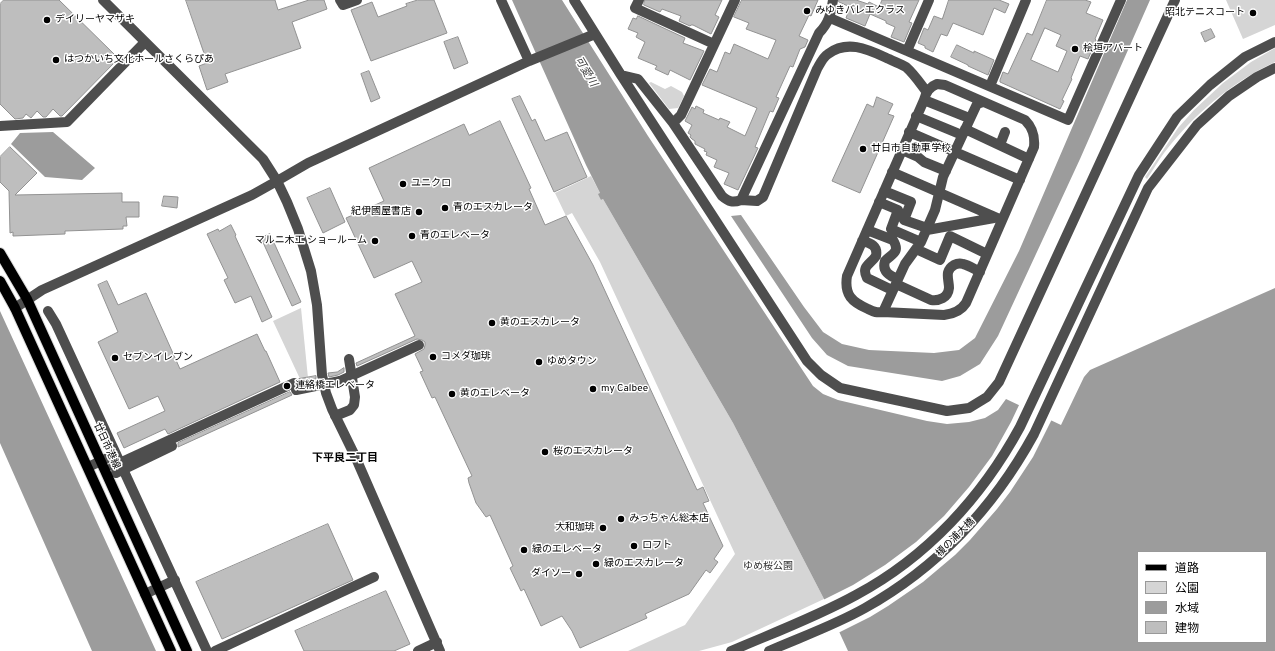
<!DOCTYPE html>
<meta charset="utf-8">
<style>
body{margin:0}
#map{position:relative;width:1275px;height:651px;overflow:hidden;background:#fff;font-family:Overpass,"Noto Sans JP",sans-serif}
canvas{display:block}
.legend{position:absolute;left:1137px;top:551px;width:130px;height:92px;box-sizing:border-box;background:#fff;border:1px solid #999;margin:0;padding:5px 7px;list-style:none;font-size:12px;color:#000}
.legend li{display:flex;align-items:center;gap:8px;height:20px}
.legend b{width:20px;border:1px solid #999}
</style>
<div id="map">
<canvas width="1275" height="651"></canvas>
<ul class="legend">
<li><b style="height:5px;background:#000"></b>道路</li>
<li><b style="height:11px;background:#d5d5d5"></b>公園</li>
<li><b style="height:11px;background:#9c9c9c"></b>水域</li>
<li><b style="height:11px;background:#bebebe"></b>建物</li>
</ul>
</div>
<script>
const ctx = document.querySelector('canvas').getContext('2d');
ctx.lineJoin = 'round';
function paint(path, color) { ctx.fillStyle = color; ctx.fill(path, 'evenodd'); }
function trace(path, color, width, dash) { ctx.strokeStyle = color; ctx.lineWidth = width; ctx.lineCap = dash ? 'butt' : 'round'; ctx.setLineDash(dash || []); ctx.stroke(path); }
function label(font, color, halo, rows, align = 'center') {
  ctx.font = font + ' Overpass,"Noto Sans JP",sans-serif'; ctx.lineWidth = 3; ctx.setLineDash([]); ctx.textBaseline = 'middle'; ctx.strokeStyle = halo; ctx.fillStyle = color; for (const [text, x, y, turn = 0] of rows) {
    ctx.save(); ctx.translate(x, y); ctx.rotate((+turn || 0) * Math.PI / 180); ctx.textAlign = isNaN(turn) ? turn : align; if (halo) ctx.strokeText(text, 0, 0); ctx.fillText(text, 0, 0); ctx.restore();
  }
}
const green = new Path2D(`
 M1226 0H1275V25L1243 39Z
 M1275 48V62C1232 82 1193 115 1164 153 1158 161 1153 170 1147 179L1145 177 1178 128 1194 110 1223 83 1251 62Z
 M651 82 665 89 671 86 682 92 684 96 678 108 669 109 649 83Z
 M591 176 600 193 601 200 603 199 733 423 824 599 732 642 699 651H628L685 625 735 554 600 262 572 213 566 216 555 193Z
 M301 308 308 378 301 381 273 321Z`);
const water = new Path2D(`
 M512 0H562L648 136 813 386 823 394 838 400 927 421 947 424 969 422 985 418 998 410 1006 399 1061 425 1084 377 1090 370 1275 288V651H848L824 599 733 423 603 199 601 200 598 194 600 193 586 165ZM1138 552H1266V642H1138Z
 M1127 0H1150L1080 159 998 336 980 364 960 376 942 381 848 366 827 355 812 338 731 216 741 215 804 307 823 332 842 344 869 350 934 353 959 350 975 338 1019 251Z
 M53 132 95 168 82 180 45 177 11 144 20 133Z
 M0 311 156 651H92L0 443Z`);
const pier = new Path2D(`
 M1020 403 1052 419 1033 457 1010 492 997 509 970 540 955 555 923 582 888 606 870 617 838 633 823 600 853 585 885 565 916 542 944 516 969 487 992 456 1011 422Z`);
const building = new Path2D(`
 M4 0H59L114 54 110 58 115 62 62 116H60L53 109 46 117H43L37 111 31 118 26 114 23 118 15 119 0 104V4Z
 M186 0H275L278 10 309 0H324L327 9 292 22 301 48 225 74 228 82 207 90 199 66 207 63Z
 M418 0H434L447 33 371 61 351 10 372 2 378 17 407 6 406 4Z
 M645 0H722L715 15 719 17 711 34 693 25H691L690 26 679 21 681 16 662 9 660 12 644 5Z
 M742 0H818L811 16 809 15 799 36 808 40 805 47 800 49 793 67 790 66 776 97 779 98 773 112 770 111 755 147 758 148 738 190 724 184 729 173 714 167 717 160 706 155 707 152 704 151 705 149 695 144V141L692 139 690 137 691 135 688 133 692 125 685 121 692 107 695 109 696 106 704 110 703 113 719 120 720 118 730 122 727 127 745 136 757 108 702 85 710 69 717 72 725 52 730 54 734 44 768 59 776 40 746 29 749 23 734 17Z
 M839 0H856L868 4 869 2 879 7 882 0H919L909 22 912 23 904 42 891 37 895 27 886 23V21L870 14 865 26 846 18 850 7 839 2Z
 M949 0H999L1009 4 1005 13 994 8 983 35 953 23 947 36 941 34 933 52 925 48V46L918 43 924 28 928 30 934 16 942 19Z
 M1047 0H1085L1091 2 1086 13 1103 20 1095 39 1096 40 1088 59 1080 56 1071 78 1072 79 1062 100 1064 101 1060 109 1000 82V80L1003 72 1008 74 1027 33 1032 35ZM1045 28 1061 35 1056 46 1067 51 1058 72 1031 60Z
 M638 16 685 38 683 43 704 51 690 80 670 70 668 75 655 69 657 66 638 58 645 42 636 37 638 33 628 29 633 18 636 19Z
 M1211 29 1215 37 1205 42 1201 33Z
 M458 37 468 63 454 69 444 42Z
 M957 45 974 53V51L994 60 988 75 968 66V65L951 57Z
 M369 71 380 98 371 102 361 74Z
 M520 96 532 121 535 119 545 141 567 132 587 177 554 192 512 99Z
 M877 97 893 104 888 114 894 116 860 193 832 181 867 104 873 107Z
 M500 121 531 188 529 189 545 225 566 216 593 265 697 490 703 487 709 501 703 503 723 546 714 559 718 562 710 573 706 570 689 594 645 614 647 618 580 648 572 631 562 616 541 626 524 589 521 591 510 568 513 566 490 515 486 517 476 503 469 483 468 478 472 476 435 397 432 398 420 372 423 371 415 354 424 349 425 345V342L422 340 417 339 357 366 356 363 415 336 395 294 422 282 412 261 374 278 346 218 384 201 369 168 464 124 469 135Z
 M10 147 37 173 15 195 122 193V202H139V217H126L127 226H123V229L65 231V234L13 236V232L10 233 9 191 0 182V157Z
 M330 188 345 222 323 233 307 198Z
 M164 196 178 197 177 208 162 206Z
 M231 225 236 235 235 236 272 317 262 322 251 296 235 303 224 280 228 278 207 234 218 229 219 231Z
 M270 234 301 302 292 306 261 238Z
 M107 281 118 305 146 293 180 369 257 334 265 351H266L280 382 168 434 165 429 124 448 117 433 165 411 158 396 129 409 98 342 118 332 98 285Z
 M344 368V372L338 375 329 377 328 373 337 372Z
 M316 376V379L300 382 299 379Z
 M290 392 292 395 178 447V443Z
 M328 524 353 580 222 639 196 582Z
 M386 591 410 644 394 651H304L295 631Z`);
const minor = new Path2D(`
 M103 0 263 159 277 181 287 202 298 229 311 271 317 305 322 375 326 393 332 409 355 456 440 651
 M340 0 343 5 357 0
 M501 0 529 61
 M574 0 621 75 638 79 673 123 722 196C729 202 733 203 741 200L819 33C829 23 831 13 833 0
 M639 0 635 8 714 44
 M830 18 1068 120 1121 0
 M907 51 929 0
 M621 75 807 361 821 375 840 388 947 411 969 408 987 397 999 382 1175 0
 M937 84 945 85 1025 120C1033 128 1035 136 1034 147L966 303C961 311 953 314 944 315L883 312C877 313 874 312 868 309 852 302 844 295 847 276L924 100C926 92 929 87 937 84Z
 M990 86 1026 0
 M924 100 969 118
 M916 116 962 135
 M673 123 681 115 735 0
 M0 126 67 122 145 42
 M965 129 1029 159
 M909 132 1020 180
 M1000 145 1005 132
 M902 150 918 157 924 162 946 171
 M892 172 1002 220
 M884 191 911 202 904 220 927 228
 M741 200 757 201 763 197 817 69C820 64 823 57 828 54 848 39 869 50 889 59 895 62 901 64 906 67 914 74 920 83 926 91
 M879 202 898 210 891 229 921 242
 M867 230 893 240C901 253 891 254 885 261 882 271 889 276 898 279
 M927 230 994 218
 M862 241C871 243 878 246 876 256 870 265 861 266 867 278L892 290
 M916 249 940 260 950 236 987 254
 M896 284 931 300C939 301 948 298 949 288 949 279 944 271 954 265 956 264 959 263 963 264 968 265 974 269 980 272
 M15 308 42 290 252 195 277 181 308 163 529 61 595 34
 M48 311 56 324 207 651
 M883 312 905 264 921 242 935 210 943 177 977 104 983 102
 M335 416 350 410 354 405 355 397 349 359
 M113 466 294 383
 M88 467 116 454
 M116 473 172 446
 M145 594 175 580
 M215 651 374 577
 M418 651 437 642
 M731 651C773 633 816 617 856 595 927 557 982 497 1020 427L1139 175 1177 117 1210 85 1245 57 1275 42
 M769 651C801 637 835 625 865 608 938 567 994 507 1034 434L1148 188 1197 125 1229 96 1257 77 1275 68`);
const major = new Path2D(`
 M0 253 27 299 187 651
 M0 281 15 308 171 651`);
const minorBridge = new Path2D(`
 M296 390 340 381 419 345`);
const markers = [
 [807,11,4,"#000"],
 [1253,13,4,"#000"],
 [47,20,4,"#000"],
 [1075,49,4,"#000"],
 [56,60,4,"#000"],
 [863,149,4,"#000"],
 [403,184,4,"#000"],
 [445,208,4,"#000"],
 [419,212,4,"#000"],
 [412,236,4,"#000"],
 [375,241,4,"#000"],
 [492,323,4,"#000"],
 [433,357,4,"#000"],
 [115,358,4,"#000"],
 [539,362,4,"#000"],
 [287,386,4,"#000"],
 [593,389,4,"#000"],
 [452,394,4,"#000"],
 [545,452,4,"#000"],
 [621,519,4,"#000"],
 [603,528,4,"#000"],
 [634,546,4,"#000"],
 [524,550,4,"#000"],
 [596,564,4,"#000"],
 [579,574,4,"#000"]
];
const poiNames = [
 ["みゆきバレエクラス",815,11],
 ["昭北テニスコート",1245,13,"right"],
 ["デイリーヤマザキ",55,20],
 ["桧垣アパート",1083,49],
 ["はつかいち文化ホールさくらぴあ",64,60],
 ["廿日市自動車学校",871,149],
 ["ユニクロ",411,184],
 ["青のエスカレータ",453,208],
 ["紀伊國屋書店",411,212,"right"],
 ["青のエレベータ",420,236],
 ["マルニ木工 ショールーム",367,241,"right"],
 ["黄のエスカレータ",500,323],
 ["コメダ珈琲",441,357],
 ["セブンイレブン",123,358],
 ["ゆめタウン",547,362],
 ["連絡橋エレベータ",295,386],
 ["my Calbee",601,389],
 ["黄のエレベータ",460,394],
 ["桜のエスカレータ",553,452],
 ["みっちゃん総本店",629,519],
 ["大和珈琲",595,528,"right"],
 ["ロフト",642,546],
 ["緑のエレベータ",532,550],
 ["緑のエスカレータ",604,564],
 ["ダイソー",571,574,"right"]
];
const streetNames = [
 ["廿日市港線",106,446,65],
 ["榎の浦大橋",956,538,-45]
];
const parkNames = [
 ["ゆめ桜公園",768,567]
];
const waterNames = [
 ["可愛川",585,72,59]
];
const neighbourhoodNames = [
 ["下平良二丁目",345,459]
];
paint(green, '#d5d5d5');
paint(water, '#9c9c9c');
paint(pier, '#fff');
paint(building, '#bebebe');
trace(building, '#929292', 1);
trace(major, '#dbdbdb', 12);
trace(minor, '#4e4e4e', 10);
trace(major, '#000', 10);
trace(minorBridge, '#4e4e4e', 10);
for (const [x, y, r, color] of markers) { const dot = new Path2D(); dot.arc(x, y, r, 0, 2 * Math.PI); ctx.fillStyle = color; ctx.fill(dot); trace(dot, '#fff', 1.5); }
label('10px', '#000', '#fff', poiNames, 'left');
label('10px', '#000', '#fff', streetNames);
label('10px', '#2c2c2c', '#fff', parkNames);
label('italic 11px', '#3d3d3d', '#fff', waterNames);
label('bold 11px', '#000', '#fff', neighbourhoodNames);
</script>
